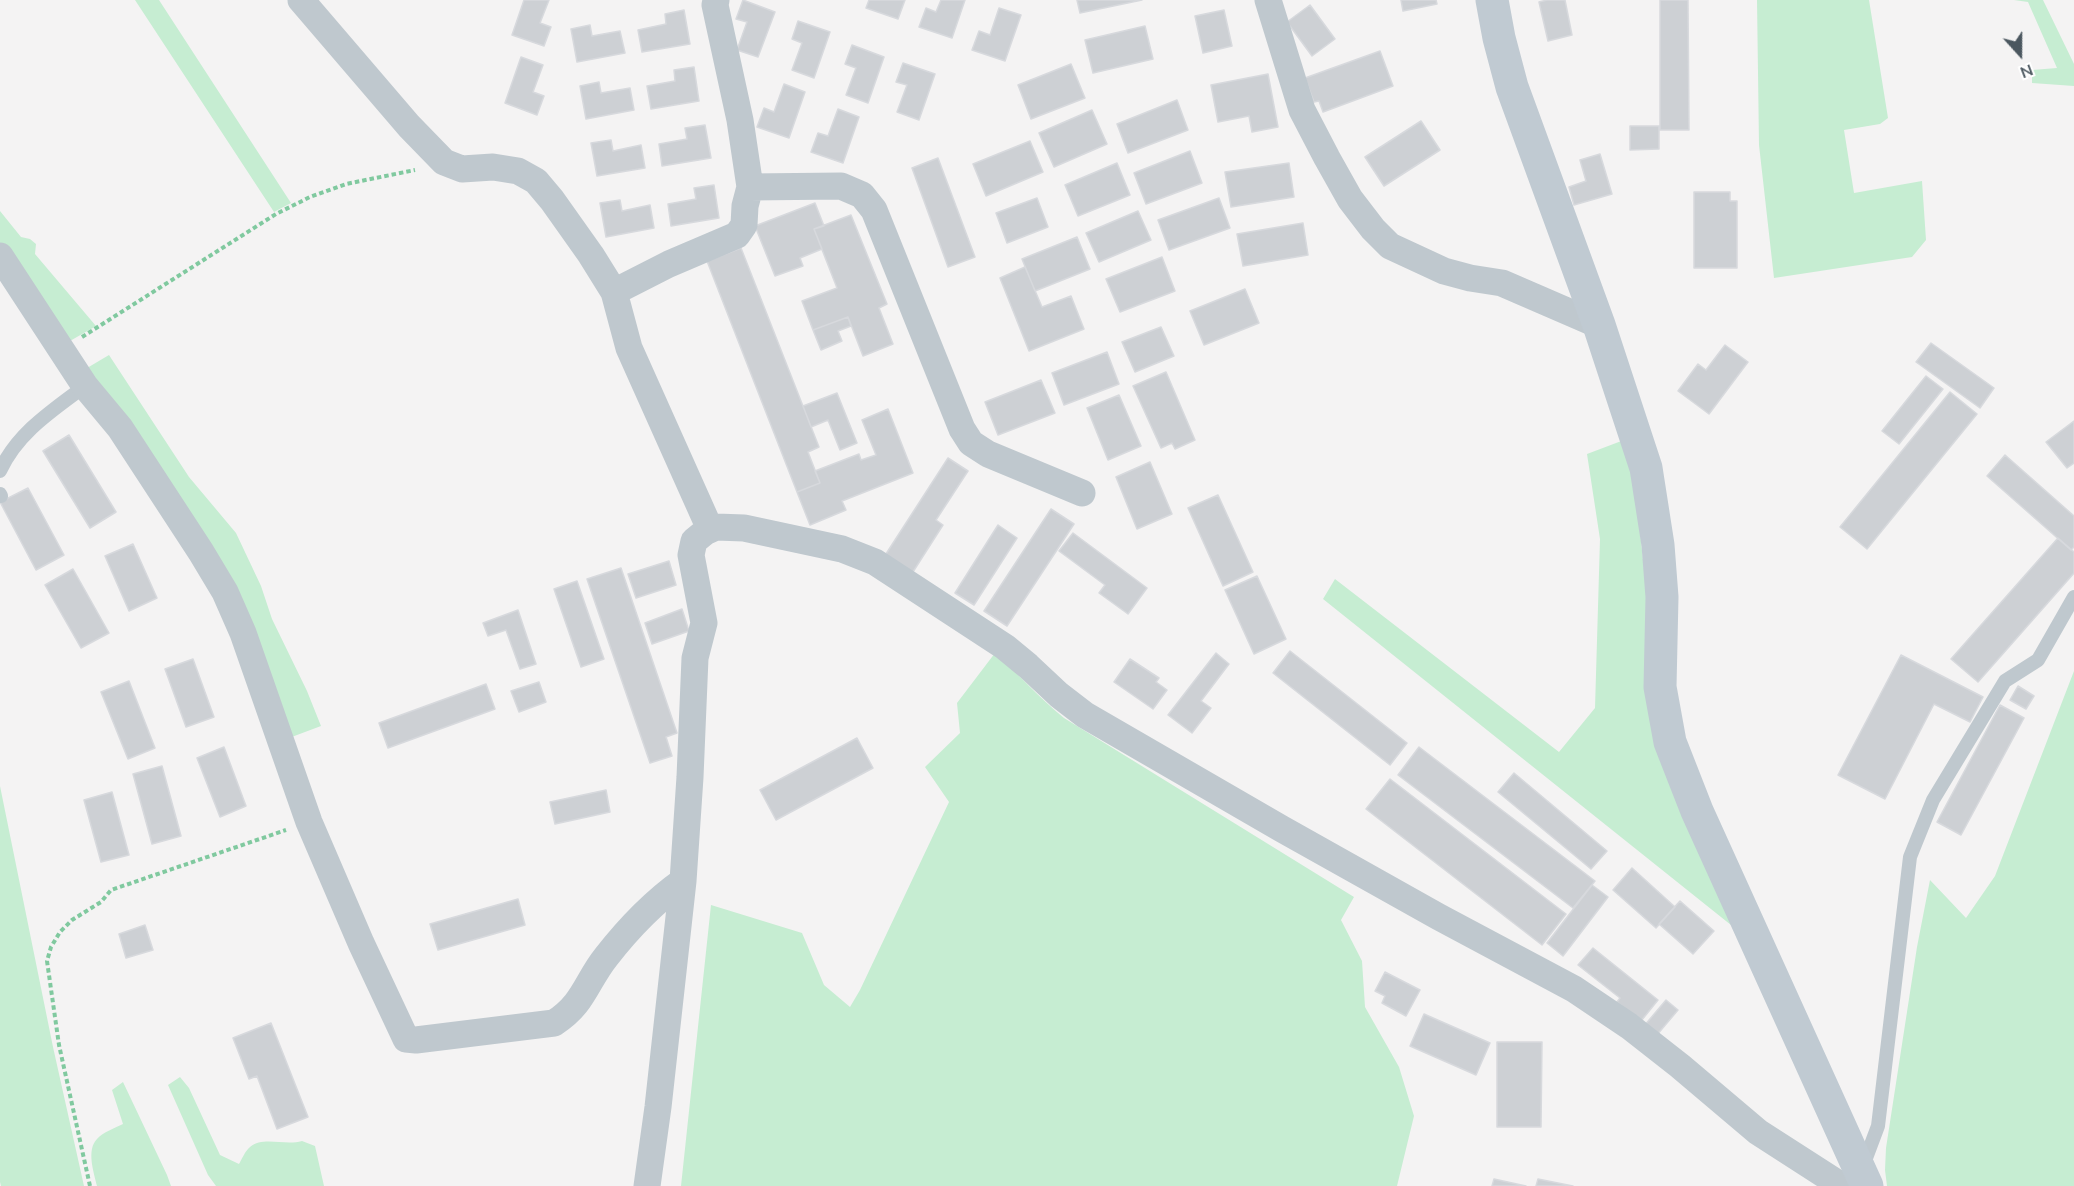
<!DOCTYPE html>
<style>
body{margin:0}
#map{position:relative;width:2074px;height:1186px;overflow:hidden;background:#f4f3f3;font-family:"Nunito Sans",sans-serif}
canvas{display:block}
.north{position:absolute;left:1990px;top:24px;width:60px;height:60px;-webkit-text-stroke:4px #fff;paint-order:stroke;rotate:159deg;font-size:16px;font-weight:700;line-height:24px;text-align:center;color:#4b575f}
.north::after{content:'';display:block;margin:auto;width:21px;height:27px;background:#4b575f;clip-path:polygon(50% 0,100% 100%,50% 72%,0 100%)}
</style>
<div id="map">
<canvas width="2074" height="1186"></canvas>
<div class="north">N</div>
</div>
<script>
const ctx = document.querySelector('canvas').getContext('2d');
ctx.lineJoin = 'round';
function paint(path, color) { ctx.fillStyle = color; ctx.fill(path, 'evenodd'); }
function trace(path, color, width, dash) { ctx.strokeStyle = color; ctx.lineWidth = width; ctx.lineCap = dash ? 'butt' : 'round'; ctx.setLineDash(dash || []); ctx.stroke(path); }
const green = new Path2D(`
 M135 0H159L291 203 274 212Z
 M1757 0H1869L1888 118 1880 124 1844 130 1854 193 1922 181 1926 240 1912 257 1774 278 1759 145Z
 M2014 0H2043L2074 64V86L2032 83V70L2057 68 2028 2Z
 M0 211 21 237 30 239 36 244 35 254 96 326 63 345 0 246Z
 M109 355 189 477 236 533 261 586 272 619 307 691 321 726 289 738 259 653 82 371Z
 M1624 440 1635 482 1654 667 1736 929 1323 599 1335 579 1559 752 1595 708 1600 539 1587 454Z
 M995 653C1019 674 1039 698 1064 718L1354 897 1341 920 1362 961 1365 1007 1399 1067 1414 1116 1397 1186H681L711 905 802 933 824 985 850 1007 860 990 949 802 925 767 960 733 957 703Z
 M2074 671V1186H1887L1885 1170 1886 1148 1917 947 1930 880 1966 918 1995 876Z
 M0 786 53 1047 84 1186H1L0 1182Z
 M180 1077 189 1088 220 1155 239 1164C242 1159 245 1151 250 1147 263 1136 285 1146 302 1141L315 1146 324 1186H216L208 1175 168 1085Z
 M123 1082 167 1175 171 1186H97C94 1173 86 1150 97 1139 103 1132 115 1128 123 1124L112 1090Z`);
const building = new Path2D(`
 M524 0H549L540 23 551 27 544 46 512 35Z
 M743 0 775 12 758 57 737 50 747 22 736 19Z
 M869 0H905L898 19 866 8Z
 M941 0H965L952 38 919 27 926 8 936 12Z
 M1077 0H1142L1080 13Z
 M1401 0H1436L1437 4 1403 11Z
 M1547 0H1565L1572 35 1548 41 1539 2Z
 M1660 0H1688L1689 130H1660Z
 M1310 5 1335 39 1312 56 1287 22Z
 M999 8 1021 15 1005 61 972 50 979 31 990 35Z
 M684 10 690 44 642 52 638 30 666 24 665 14Z
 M1224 10 1232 46 1203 53 1195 16Z
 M798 21 830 32 814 78 792 70 802 43 792 39Z
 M590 25 592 36 620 31 625 53 577 62 571 29Z
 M1145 26 1153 59 1093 73 1085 40Z
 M852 45 884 57 868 103 846 95 856 68 845 64Z
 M1380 51 1393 86 1323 112 1319 101 1314 102 1305 78Z
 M521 57 543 65 533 92 544 96 537 115 505 103Z
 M903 63 935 74 919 120 897 112 907 85 896 82Z
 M1071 64 1085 98 1031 119 1018 85Z
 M694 67 699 101 651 109 647 86 675 81 674 70Z
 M1268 74 1278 127 1252 132 1249 116 1218 122 1211 85Z
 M599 82 601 93 630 88 634 110 586 119 580 86Z
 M784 84 805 92 789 138 757 127 764 108 774 112Z
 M1177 100 1188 130 1128 153 1117 124Z
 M838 109 859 117 843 163 811 152 818 133 828 136Z
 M1092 110 1107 144 1054 167 1039 133Z
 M1421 121 1440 150 1384 186 1365 157Z
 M705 125 711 158 662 166 659 144 687 139 685 128Z
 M1630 126H1659V149L1630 150Z
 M611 140 613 151 641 145 645 168 597 176 591 143Z
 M1030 141 1043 172 986 196 973 164Z
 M1190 151 1202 183 1146 204 1134 173Z
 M1600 154 1612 194 1574 205 1569 187 1586 181 1580 160Z
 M938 158 975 257 948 267 912 168Z
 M1117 163 1130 195 1078 216 1065 185Z
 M1289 163 1294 197 1231 207 1225 172Z
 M714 185 719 218 671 226 668 204 696 199 694 188Z
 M1694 192H1730V201H1737V268H1694Z
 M1037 198 1048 227 1007 243 996 213Z
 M1219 198 1230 228 1169 250 1158 220Z
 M620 200 622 211 650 205 654 228 606 237 600 203Z
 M815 203 824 226 814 229 822 249 800 258 803 266 775 276 755 226Z
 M1138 211 1151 240 1099 262 1086 233Z
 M851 215 887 304 879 308 893 344 863 356 848 317 813 330 802 301 837 288 814 229Z
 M1303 223 1308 255 1243 266 1237 234Z
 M1077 237 1090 269 1035 291 1022 259Z
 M741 248 819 447 808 452 820 483 797 492 707 261Z
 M1162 257 1175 291 1120 312 1106 279Z
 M1025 267 1042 307 1071 296 1084 329 1029 351 1000 278Z
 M1245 289 1259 323 1204 345 1190 311Z
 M848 317 851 326 838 331 842 341 821 350 813 330Z
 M1161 327 1174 356 1135 372 1122 342Z
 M1931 343 1994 388 1980 408 1916 362Z
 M1725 345 1748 362 1709 414 1678 391 1698 364 1706 370Z
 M1107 352 1119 384 1064 405 1052 373Z
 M1166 372 1195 440 1175 449 1172 443 1161 448 1133 386Z
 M1926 376 1943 389 1899 444 1882 431Z
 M1041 380 1055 413 998 435 985 402Z
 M1950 392 1977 414 1867 549 1840 527Z
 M837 393 857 443 840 450 828 420 811 427 803 406Z
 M1119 395 1141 446 1108 460 1087 408Z
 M888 409 913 473 842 501 846 510 810 525 797 492 820 483 815 471 859 454 861 460 876 455 862 420Z
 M2074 421V463L2067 468 2046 442Z
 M69 435 116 512 90 528 43 451Z
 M2005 455 2074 516V547L2071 550 1987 476Z
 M948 458 968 471 936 520 943 525 911 575 884 557Z
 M1150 462 1172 514 1137 529 1116 477Z
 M28 488 64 555 36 570 0 502Z
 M1218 495 1253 572 1223 586 1188 508Z
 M1051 509 1074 524 1007 626 984 611Z
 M998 525 1017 538 974 605 955 593Z
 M1073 533 1147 588 1128 614 1099 593 1105 585 1059 551Z
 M2058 538 2074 552V573L1978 682 1951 659Z
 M133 544 157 598 129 611 105 556Z
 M669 561 676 585 636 598 628 574Z
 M621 568 677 733 666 737 672 756 650 763 587 579Z
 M73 569 109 633 81 648 45 585Z
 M1257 576 1286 639 1254 654 1225 590Z
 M577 581 604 659 581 667 554 589Z
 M682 609 689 631 652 644 645 623Z
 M518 610 536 664 520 669 506 630 488 636 483 623Z
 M1290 651 1407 743 1390 765 1273 673Z
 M1216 653 1229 664 1201 701 1211 708 1192 733 1168 715Z
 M1901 655 1983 697 1970 722 1934 704 1885 799 1838 775Z
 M193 659 214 717 186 727 165 669Z
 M1130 659 1159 678 1156 682 1167 690 1153 709 1114 682Z
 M129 681 155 748 128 759 101 692Z
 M539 682 546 702 519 712 511 691Z
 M486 684 495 709 388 748 379 723Z
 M2018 686 2034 696 2026 709 2010 700Z
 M2000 705 2024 718 1961 835 1937 822Z
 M857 738 873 768 776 820 760 790Z
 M224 747 246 806 220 817 197 758Z
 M1419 747 1595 881 1573 908 1398 775Z
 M162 766 181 836 152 844 133 774Z
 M1514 773 1607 851 1591 869 1498 792Z
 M1390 779 1566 914 1542 945 1366 809Z
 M606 790 610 812 555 824 550 802Z
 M112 792 129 855 101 862 84 800Z
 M1632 868 1675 907 1656 928 1613 890Z
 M1592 885 1608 897 1563 956 1547 943Z
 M518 899 525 925 438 950 430 924Z
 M1680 901 1714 931 1693 954 1659 924Z
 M145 925 153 950 126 958 119 934Z
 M1593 948 1658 1000 1641 1021 1617 1002 1620 998 1578 965Z
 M1385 972 1420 990 1406 1016 1382 1003 1385 996 1375 991Z
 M1666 1000 1678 1010 1656 1036 1644 1026Z
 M1424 1014 1490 1043 1476 1075 1410 1046Z
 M271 1023 308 1117 277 1129 257 1076 249 1079 233 1038Z
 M1497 1042H1542L1541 1127H1497Z
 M1494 1179 1526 1186H1492Z
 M1538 1179 1573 1186H1536Z`);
const path = new Path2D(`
 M82 337 276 214 310 197 346 184 415 170
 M90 1186 59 1045 47 961 51 947 60 932 72 920 101 902 111 890 286 830`);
const lane = new Path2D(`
 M0 471C17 433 53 410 85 386
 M0 494 1 496
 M1863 1166 1878 1126 1910 857 1933 800 2005 681 2038 660 2074 597`);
const street = new Path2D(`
 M301 0 409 126 444 162 462 169 493 167 518 171 536 181 552 200 591 255 614 292 629 348 710 529
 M1268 0 1302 110 1327 158 1350 199 1373 229 1390 246 1444 271 1470 278 1502 283 1599 325
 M750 187 841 186 862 195 874 210 962 429 971 443 988 454 1082 493
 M0 256 85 386 120 428 201 552 225 592 243 633 309 822 361 943 406 1039 416 1040 554 1023C584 1004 586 982 606 957 627 930 655 901 683 881
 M614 292 669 264 737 235 744 225 745 206 750 187 740 120 715 5 716 0
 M647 1186 658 1107 683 881 690 777 695 658 704 623 691 555 694 541 705 532 716 527 744 528 842 549 875 562 1005 647 1028 666 1059 695 1085 715 1282 829 1439 917 1574 989 1629 1026 1680 1066 1758 1132 1842 1186`);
const secondary = new Path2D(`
 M1492 0 1499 38 1512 87 1599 325 1646 468 1658 545 1662 597 1660 687 1670 742 1697 811 1867 1186`);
paint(green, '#c6edd2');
paint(building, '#cdd0d4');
trace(building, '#d7d9dd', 1.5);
trace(path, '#80c99f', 4, [4.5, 3]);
trace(lane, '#bfc8ce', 14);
trace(street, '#bfc8ce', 27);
trace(secondary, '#c0cad2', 33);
</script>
